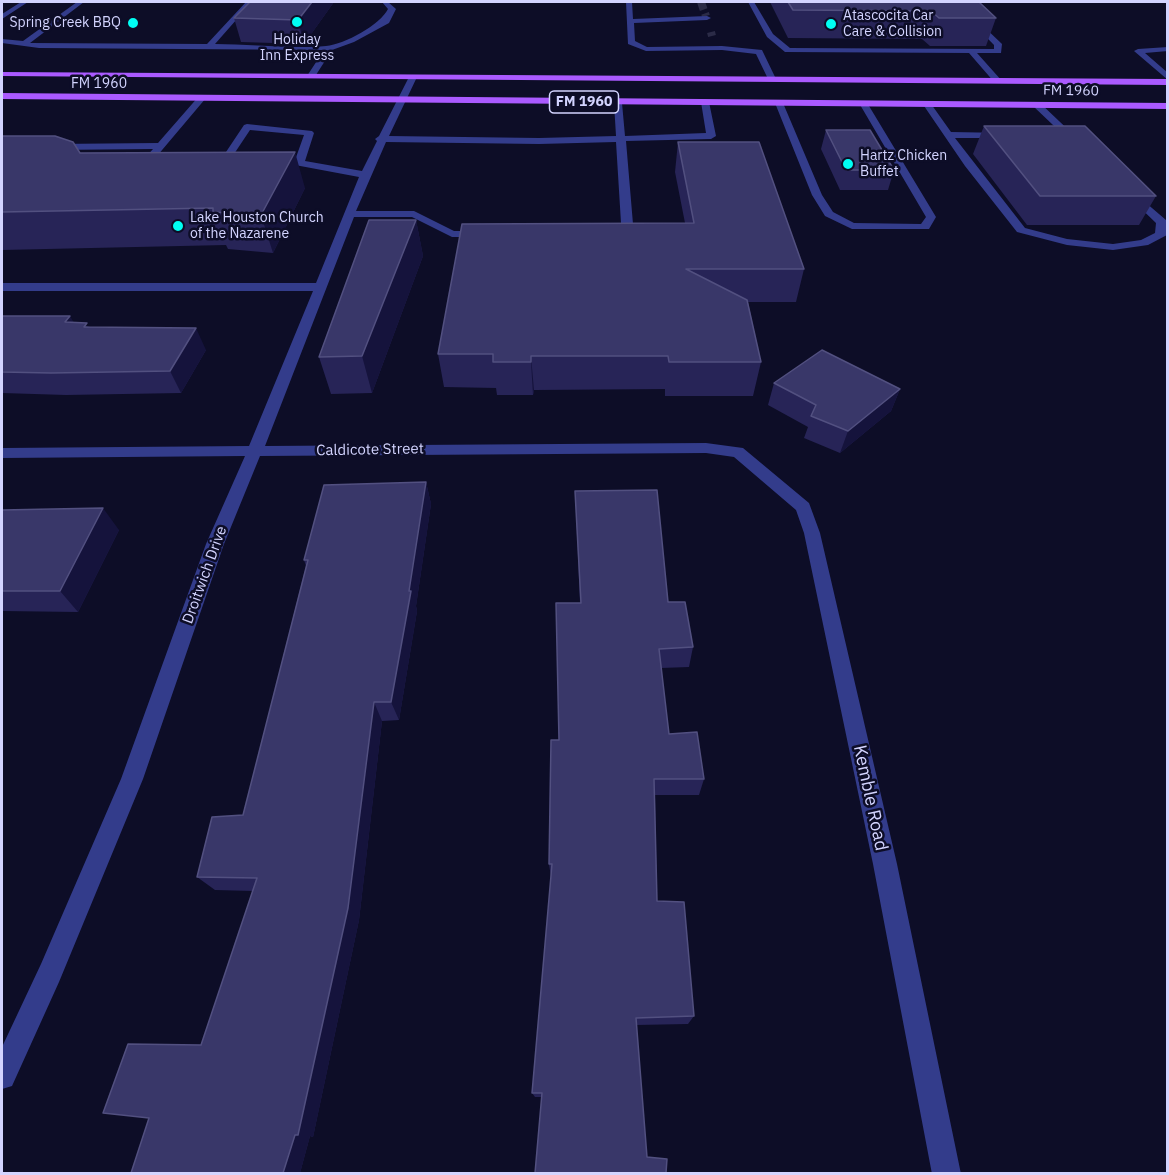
<!DOCTYPE html>
<style>
body{margin:0}
#map{position:relative;width:1169px;height:1175px;overflow:hidden;background:#0d0d27;font-family:"IBM Plex Sans",sans-serif}
canvas{display:block}
.frame{position:absolute;inset:0;border:3px solid #d3d4ff;pointer-events:none}
</style>
<div id="map">
<canvas width="1169" height="1175"></canvas>
<div class="frame"></div>
</div>
<script>
const ctx = document.querySelector('canvas').getContext('2d');
ctx.lineJoin = 'round';
function trace(path, color, width, dash) { ctx.strokeStyle = color; ctx.lineWidth = width; ctx.lineCap = dash ? 'butt' : 'round'; ctx.setLineDash(dash || []); ctx.stroke(path); }
function paint(path, color) { ctx.fillStyle = color; ctx.fill(path, 'evenodd'); }
function label(font, color, halo, rows, align = 'center') {
  ctx.font = font + ' "IBM Plex Sans",sans-serif'; ctx.lineWidth = 5; ctx.setLineDash([]); ctx.textBaseline = 'middle'; ctx.strokeStyle = halo; ctx.fillStyle = color; for (const [text, x, y, turn = 0] of rows) {
    ctx.save(); ctx.translate(x, y); ctx.rotate((+turn || 0) * Math.PI / 180); ctx.textAlign = isNaN(turn) ? turn : align; if (halo) ctx.strokeText(text, 0, 0); ctx.fillText(text, 0, 0); ctx.restore();
  }
}
const minorTunnel = new Path2D(`
 M701 2 706 16
 M711 32 712 36`);
const minor = new Path2D(`
 M21 2H28L2 19V14Z
 M77 2H84L30 43 207 44 246 2H252L215 44C250 44 292 49 326 46 345 44 380 25 388 9L382 2H388L396 9 389 23 354 42 332 50 314 78H311L307 76 324 50 39 48 2 43V39L23 41Z
 M626 2H632L633 19 707 16 711 18 707 20 634 23 635 41 647 47 722 46 762 50 776 79 769 81 756 54 722 50 646 51 628 44Z
 M748 2H754L773 34 790 48 994 49V45L952 2H958L1002 44 1001 53H977L1002 81 995 83 969 53 785 52 767 37Z
 M1168 47V51L1145 53 1168 73V80L1134 51 1138 49Z
 M413 75 417 77 389 136 539 138 616 136 614 103 618 100 622 103 625 136 706 133 701 102 705 99 709 102 716 136 711 139 626 141 633 224C624 234 613 242 601 233L607 230H615L621 223 616 142 539 144 386 142 356 211H414L454 231H484L490 234 484 237H452L412 217H354L265 446 706 443 743 448 809 503 820 533 897 864 961 1174H932L873 864 804 533 796 510 734 457 706 453 260 456 224 544 143 779 59 982 12 1086 2 1089V1047L41 964 121 779 206 544 245 456 2 458V448L249 446 313 291H2V283H316L359 177 295 165 294 163 304 135 250 130 230 160 211 161 206 158 211 155H224L244 125 247 124 312 131 314 133 305 161 362 171 377 141 375 139 379 136 409 77Z
 M199 96 206 98 157 156 168 157V161H146L144 159 153 149 53 150 48 147 53 144 158 143Z
 M779 100 783 103 822 195 833 212 854 223 921 224 926 217 859 103 866 101 936 217 929 229H852L825 216 812 195 775 103Z
 M923 101H929L951 132 1007 133V137L1004 138H955L1025 228 1067 239 1113 244 1141 240 1155 233 1156 223 1127 195 1126 193 1131 190 1166 220 1167 235 1148 245 1113 250 1067 245 1017 232 965 166 922 103Z
 M1033 102H1039L1079 140V144H1073L1033 106Z`);
const major = new Path2D(`
 M2 72 1168 79V85L2 76Z
 M2 93 1168 103V109L2 99Z`);
const wall = new Path2D(`
 M334 2 304 44 241 42 234 18Z
 M770 2H979L996 18 986 46H930L922 39 788 38Z
 M984 126 1156 196 1139 225H1027L973 154Z
 M826 130 894 170 888 190H840L821 149Z
 M2 136 80 153 305 188 273 253 228 249 226 245 2 250Z
 M678 142 804 269 796 302H748L761 362 753 396H665V389L534 390 533 395H497L496 388 444 387 438 354 685 223 675 172Z
 M416 220 423 256 372 393 331 394 319 357Z
 M2 316 74 322 90 327 206 350 181 393 66 395 2 393Z
 M774 383 900 389 891 411 840 453 804 438 808 427 768 405Z
 M426 482 431 504 416 606 417 611 399 720 382 721 359 920 313 1137 310 1136 300 1173H131L149 1119 201 1045 253 891 215 890 197 877 243 815 306 566 304 560Z
 M575 491 668 602 693 647 689 667 661 668 669 734 704 779 699 795H655L657 901 694 1016 688 1024 636 1025 647 1157 666 1173 542 1097H535L532 1093 551 877 549 864 559 740 580 603Z
 M2 510 119 530 78 612 2 611Z`);
const shadedWall = new Path2D(`
 M312 2H334L304 44 298 20Z
 M295 152 305 188 273 253 261 215Z
 M416 220 423 256 372 393 362 356Z
 M70 316 83 338 65 322Z
 M196 328 206 350 181 393 170 371Z
 M531 356 534 390 533 395 531 362Z
 M900 389 891 411 840 453 848 431Z
 M426 482 431 504 416 606 417 611 399 720 391 702Z
 M103 508 119 530 78 612 60 591Z
 M374 702 382 721 359 920 313 1137 310 1136 300 1173H283Z`);
const building = new Path2D(`
 M250 2H312L298 20 234 18Z
 M788 2H979L996 18H939L931 11 793 10Z
 M984 126H1085L1156 196H1040Z
 M826 130H870L894 170H846Z
 M2 136H55L73 142 80 153 295 152 261 215 213 212V208L2 212Z
 M678 142H759L804 269H686L747 300 761 362H669L668 356H531V362H493V354H438L462 224 694 223Z
 M369 220H416L362 356 319 357Z
 M2 316H70L65 322 87 323 84 327 196 328 170 371 51 373 2 372Z
 M822 350 900 389 848 431 811 416 816 405 774 383Z
 M426 482 409 591H411L391 702H374L348 908 298 1135H295L283 1173H131L149 1118 103 1113 128 1044 201 1045 257 878 197 877 212 817 243 815 308 560H304L324 485Z
 M657 490 668 602H685L693 647 659 649 669 734 697 732 704 779H654L657 901 684 902 694 1016 636 1018 647 1157 667 1159 666 1173H535L542 1093H532L552 864H549L551 740H559L556 603H581L575 491Z
 M103 508 60 591H2V510Z`);
const markers = [
 [297,22,6,"#00fef4"],
 [133,23,6,"#00fef4"],
 [831,24,6,"#00fef4"],
 [848,164,6,"#00fef4"],
 [178,226,6,"#00fef4"]
];
const farPoinames = [
 ["Atascocita Car",843,16],
 ["Care & Collision",843,32],
 ["Spring Creek BBQ",121,23,"right"],
 ["Holiday",297,40,"center"],
 ["Inn Express",297,56,"center"],
 ["Hartz Chicken",860,156],
 ["Buffet",860,172],
 ["Lake Houston Church",190,218],
 ["of the Nazarene",190,234]
];
const farStreetnames = [
 ["FM 1960",99,84],
 ["FM 1960",1071,91,1]
];
const shields = [
 [584,102,69]
];
const shieldNames = [
 ["FM 1960",584,102]
];
const streetNames = [
 ["Caldicote Street",370,450,-1],
 ["Droitwich Drive",205,575,-70]
];
const nearStreetnames = [
 ["Kemble Road",870,798,78]
];
trace(minorTunnel, '#2b2b47', 8, [8, 4]);
paint(minor, '#333c8b');
paint(major, '#aa5aff');
paint(wall, '#272457');
paint(shadedWall, '#15133c');
paint(building, '#393769');
trace(building, '#525080', 1.5);
for (const [x, y, r, color] of markers) { const dot = new Path2D(); dot.arc(x, y, r, 0, 2 * Math.PI); ctx.fillStyle = color; ctx.fill(dot); trace(dot, '#0d0d27', 2); }
label('14px', '#d3d4ff', '#0d0d27', farPoinames, 'left');
label('14px', '#d3d4ff', '#0d0d27', farStreetnames);
for (const [x, y, w] of shields) { const box = new Path2D(); box.roundRect(x - w / 2, y - 11, w, 22, 4.5); ctx.fillStyle = '#0d0d27'; ctx.fill(box); trace(box, '#d3d4ff', 1.5); }
label('bold 14px', '#d3d4ff', null, shieldNames);
label('15px', '#d3d4ff', '#0d0d27', streetNames);
label('18px', '#d3d4ff', '#0d0d27', nearStreetnames);
</script>
